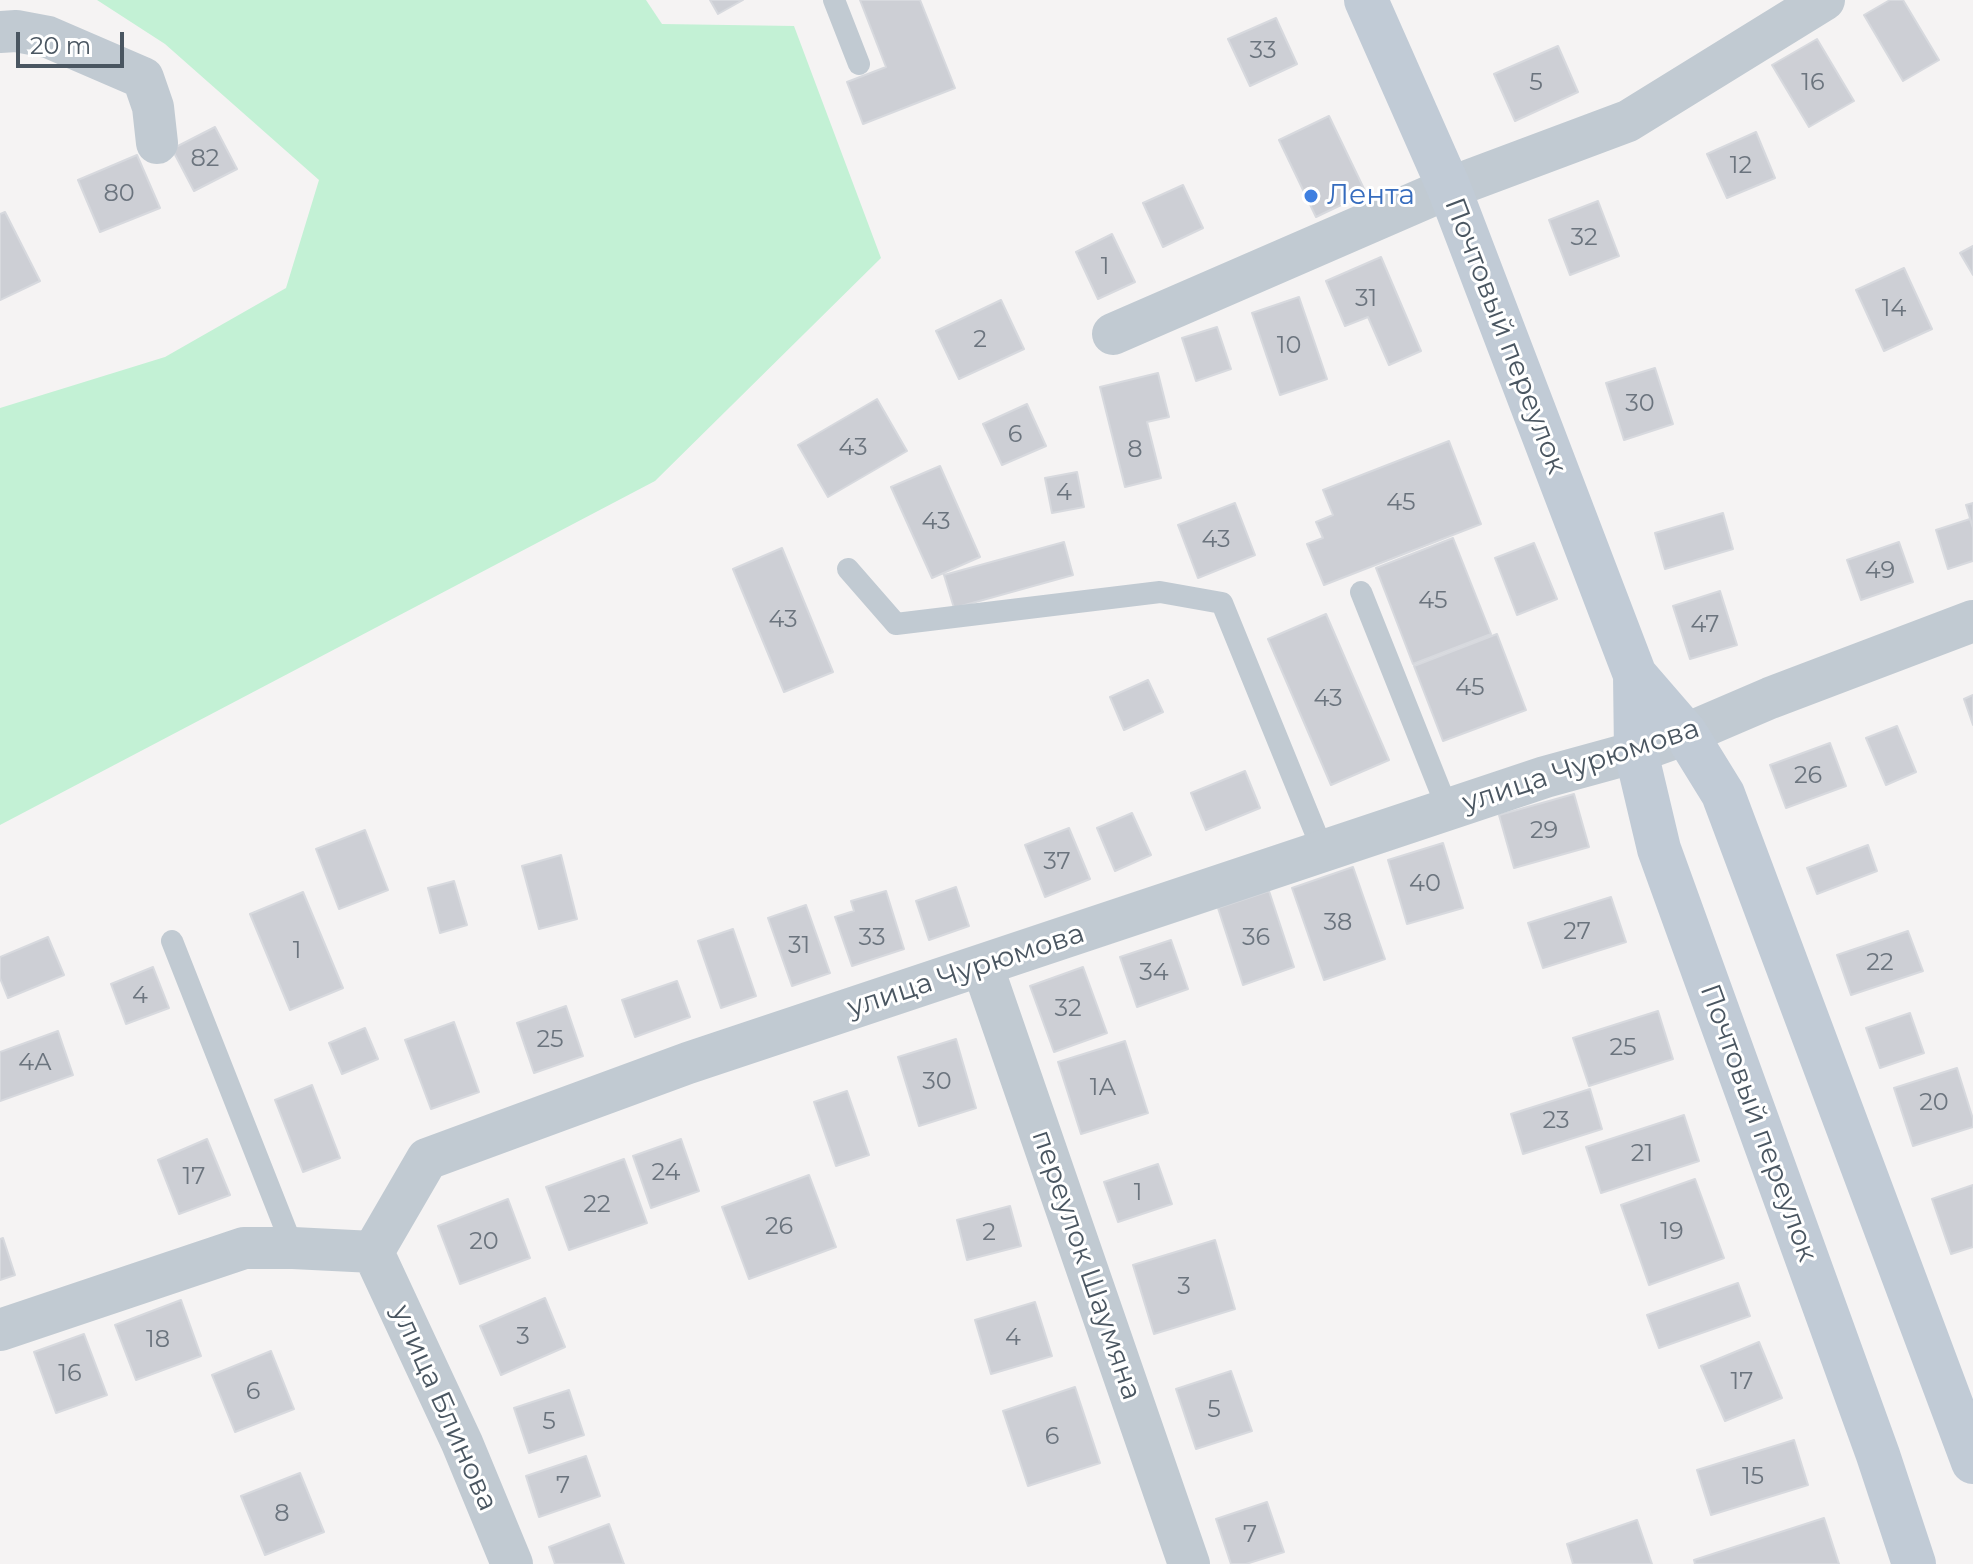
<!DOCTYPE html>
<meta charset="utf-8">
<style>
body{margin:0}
#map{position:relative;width:1973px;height:1564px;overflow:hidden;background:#f5f3f3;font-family:Montserrat,sans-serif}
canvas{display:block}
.scale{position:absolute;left:16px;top:32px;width:108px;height:36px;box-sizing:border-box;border:4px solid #4a5661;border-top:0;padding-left:10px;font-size:24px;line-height:28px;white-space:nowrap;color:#4a5661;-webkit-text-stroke:6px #fff;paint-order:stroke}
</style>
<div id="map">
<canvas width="1973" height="1564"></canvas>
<div class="scale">20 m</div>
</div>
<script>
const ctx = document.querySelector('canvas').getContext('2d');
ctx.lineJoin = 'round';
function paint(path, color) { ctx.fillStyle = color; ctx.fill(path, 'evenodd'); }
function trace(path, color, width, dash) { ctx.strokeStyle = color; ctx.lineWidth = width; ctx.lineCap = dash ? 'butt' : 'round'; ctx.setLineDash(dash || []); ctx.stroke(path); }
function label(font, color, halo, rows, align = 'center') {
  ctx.font = font + ' Montserrat,sans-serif'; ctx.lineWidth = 6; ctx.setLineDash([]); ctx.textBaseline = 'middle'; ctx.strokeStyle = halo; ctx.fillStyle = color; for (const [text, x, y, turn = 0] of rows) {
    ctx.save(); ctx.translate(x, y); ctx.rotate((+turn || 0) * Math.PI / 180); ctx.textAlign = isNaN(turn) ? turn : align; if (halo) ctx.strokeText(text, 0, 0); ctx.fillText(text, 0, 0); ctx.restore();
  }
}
const green = new Path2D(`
 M97 0H646L662 24 794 26 881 258 655 481 0 825V408L165 357 286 288 319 180 165 44Z`);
const building = new Path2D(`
 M710 0H743L718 14Z
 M860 0H920L955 88 863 124 847 82 886 67Z
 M1890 0H1903L1939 60 1903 81 1864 15Z
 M1276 18 1297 64 1250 86 1228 39Z
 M1817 39 1854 101 1809 127 1772 65Z
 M1558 46 1578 92 1515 121 1494 74Z
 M1329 116 1366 193 1316 217 1279 140Z
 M215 127 237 169 194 191 172 149Z
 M1756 132 1775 178 1727 198 1707 154Z
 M137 155 160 208 100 232 78 180Z
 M1183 185 1203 228 1163 247 1143 203Z
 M1598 201 1619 256 1570 275 1549 220Z
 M5 212 40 281 0 300V214Z
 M1112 234 1135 282 1098 299 1076 252Z
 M1973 246V275L1960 253Z
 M1381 257 1421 351 1389 365 1368 317 1345 326 1326 281Z
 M1904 268 1932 329 1884 351 1856 290Z
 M1299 297 1327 379 1280 395 1252 313Z
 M1001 300 1024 349 959 379 936 331Z
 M1217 327 1231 369 1196 381 1182 338Z
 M1655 368 1673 424 1624 440 1606 383Z
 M1158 373 1169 417 1147 422 1161 478 1125 487 1100 387Z
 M877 399 907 451 828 497 798 445Z
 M1027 404 1046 446 1002 465 983 424Z
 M1449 441 1481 524 1324 585 1307 544 1323 538 1316 522 1333 515 1323 490Z
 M940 466 980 557 932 578 891 487Z
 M1077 472 1084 507 1052 513 1045 478Z
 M1235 503 1255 555 1198 578 1178 525Z
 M1973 503V528L1966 505Z
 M1723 513 1733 549 1665 569 1655 533Z
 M1970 519 1973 528V561L1948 569 1936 530Z
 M1453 538 1491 634 1413 664 1376 568Z
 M1064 542 1073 575 954 608 944 575Z
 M1899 542 1913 582 1861 600 1847 560Z
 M1534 543 1557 599 1517 615 1495 558Z
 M782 548 833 672 784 692 733 569Z
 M1720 591 1737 645 1690 659 1673 606Z
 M1326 614 1389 760 1331 785 1268 639Z
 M1497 634 1526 710 1443 741 1414 666Z
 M1148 680 1163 712 1124 730 1110 697Z
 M1973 695V725L1964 699Z
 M1897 726 1916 772 1886 785 1866 738Z
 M1830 743 1846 786 1786 808 1770 765Z
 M1245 771 1260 808 1206 830 1191 793Z
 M1574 794 1589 847 1514 868 1499 815Z
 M1132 813 1151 855 1115 871 1097 828Z
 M1069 828 1090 879 1045 897 1025 845Z
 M365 830 388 890 339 909 316 849Z
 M1443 843 1463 908 1407 924 1388 860Z
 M1868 845 1877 871 1817 894 1807 868Z
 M561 855 577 919 539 929 522 866Z
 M1353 867 1385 959 1324 980 1292 888Z
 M454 881 467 925 440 933 428 888Z
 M956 887 969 926 929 940 916 901Z
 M886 891 904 949 852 966 835 917 854 911 851 901Z
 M1269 891 1294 967 1243 985 1218 908Z
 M303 892 343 988 290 1010 250 914Z
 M1611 897 1626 942 1543 968 1528 923Z
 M806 905 830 973 792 986 768 918Z
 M733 929 756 996 721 1008 698 941Z
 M1908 931 1923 971 1851 995 1837 955Z
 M48 937 64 975 8 998 0 978V957Z
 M1171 940 1188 989 1137 1007 1120 957Z
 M153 967 169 1008 126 1024 111 984Z
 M1083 967 1107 1033 1054 1052 1030 986Z
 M677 981 690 1017 635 1037 622 1000Z
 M566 1006 583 1056 534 1073 517 1023Z
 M1658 1011 1673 1059 1589 1086 1573 1038Z
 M1910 1013 1924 1053 1880 1068 1866 1028Z
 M454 1022 479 1092 431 1109 405 1040Z
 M365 1028 378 1059 342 1074 329 1043Z
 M58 1031 73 1075 0 1101V1052Z
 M956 1039 976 1108 919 1126 898 1057Z
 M1125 1041 1148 1113 1081 1134 1058 1062Z
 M1957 1068 1973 1119V1127L1913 1146 1894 1088Z
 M312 1085 340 1158 303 1172 275 1100Z
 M1590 1089 1602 1129 1523 1154 1511 1114Z
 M847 1091 869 1155 836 1166 814 1102Z
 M1684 1115 1699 1161 1601 1193 1586 1147Z
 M207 1139 230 1195 179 1214 158 1160Z
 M681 1139 699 1191 651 1208 633 1156Z
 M624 1159 647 1223 569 1250 546 1187Z
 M1158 1164 1172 1204 1118 1222 1104 1182Z
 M809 1175 836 1247 749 1279 722 1207Z
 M1695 1179 1724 1258 1649 1285 1621 1205Z
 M1973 1185V1247L1951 1254 1932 1199Z
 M508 1199 530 1258 460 1284 438 1226Z
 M1010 1206 1021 1246 967 1260 957 1220Z
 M3 1238 15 1275 0 1280V1239Z
 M1215 1240 1235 1309 1154 1334 1133 1265Z
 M1738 1283 1750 1316 1659 1348 1647 1315Z
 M545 1298 565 1347 501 1375 480 1326Z
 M181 1300 201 1356 136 1380 115 1325Z
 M1035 1302 1052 1356 991 1374 975 1320Z
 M84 1334 107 1395 56 1413 34 1352Z
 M1759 1342 1782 1398 1725 1421 1701 1366Z
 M271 1351 294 1409 235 1432 212 1375Z
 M1231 1371 1252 1431 1196 1449 1176 1389Z
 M1075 1387 1100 1463 1028 1486 1003 1411Z
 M569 1390 584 1435 529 1453 514 1408Z
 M1794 1440 1808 1485 1711 1515 1697 1470Z
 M586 1456 600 1496 539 1517 526 1476Z
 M300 1473 324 1532 265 1555 241 1496Z
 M1267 1502 1284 1552 1246 1564H1231L1216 1519Z
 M1824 1518 1839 1564H1695L1694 1560Z
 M1637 1520 1652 1564H1573L1567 1544Z
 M609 1524 624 1564H555L549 1547Z`);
const lane = new Path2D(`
 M834 0 859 64
 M848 569 896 624 1160 592 1222 603 1323 851
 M1361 592 1448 810
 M172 941 293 1248`);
const street = new Path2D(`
 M0 32 16 31 48 37 143 78 153 107 157 143
 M1113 334 1449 188 1628 121 1824 0
 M982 965 1189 1564
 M373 1252 462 1443 512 1564
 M0 1330 244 1248H293L373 1252 427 1159 688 1063 1545 777 1636 752 1686 734 1770 698 1973 621`);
const secondary = new Path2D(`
 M1366 0 1449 188 1635 675 1686 734 1723 794 1973 1462
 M1635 675 1636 752 1659 849 1878 1455 1914 1564`);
const markers = [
 [1311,196,8,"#3f7fe0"]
];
const numberNames = [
 ["33",1263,51],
 ["5",1536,83],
 ["16",1813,83],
 ["82",205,159],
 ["12",1741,166],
 ["80",119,194],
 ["32",1584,238],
 ["1",1105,267],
 ["31",1366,299],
 ["14",1894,309],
 ["2",980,340],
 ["10",1289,346],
 ["30",1640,404],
 ["6",1015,435],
 ["43",853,448],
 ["8",1135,450],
 ["4",1064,493],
 ["45",1401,503],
 ["43",936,522],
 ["43",1216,540],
 ["49",1880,571],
 ["45",1433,601],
 ["43",783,620],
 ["47",1705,625],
 ["45",1470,688],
 ["43",1328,699],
 ["26",1808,776],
 ["29",1544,831],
 ["37",1057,862],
 ["40",1425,884],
 ["38",1338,923],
 ["27",1577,932],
 ["33",872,938],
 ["36",1256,938],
 ["31",799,946],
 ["1",297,951],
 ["22",1880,963],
 ["34",1154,973],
 ["4",140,996],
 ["32",1068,1009],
 ["25",550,1040],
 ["25",1623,1048],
 ["4А",35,1063],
 ["30",937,1082],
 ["1А",1103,1088],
 ["20",1934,1103],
 ["23",1556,1121],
 ["21",1642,1154],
 ["24",666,1173],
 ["17",194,1177],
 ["1",1138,1193],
 ["22",597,1205],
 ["26",779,1227],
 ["19",1672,1232],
 ["2",989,1233],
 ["20",484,1242],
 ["3",1184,1287],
 ["3",523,1337],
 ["4",1013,1338],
 ["18",158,1340],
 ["16",70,1374],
 ["17",1742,1382],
 ["6",253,1392],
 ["5",1214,1410],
 ["5",549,1422],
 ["6",1052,1437],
 ["15",1753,1477],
 ["7",563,1486],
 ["8",282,1514],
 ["7",1250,1535]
];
const shopNames = [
 ["Лента",1327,196]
];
const streetNames = [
 ["Почтовый переулок",1505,336,69],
 ["улица Чурюмова",1581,766,-18],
 ["улица Чурюмова",966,971,-18],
 ["Почтовый переулок",1758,1123,70],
 ["переулок Шаумяна",1086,1265,71],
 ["улица Блинова",444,1408,66]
];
paint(green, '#c3f1d5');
paint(building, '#cdcfd5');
trace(building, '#d7d9de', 2);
trace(lane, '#c1cad2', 22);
trace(street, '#c1cad2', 42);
trace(secondary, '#c1cbd6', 44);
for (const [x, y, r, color] of markers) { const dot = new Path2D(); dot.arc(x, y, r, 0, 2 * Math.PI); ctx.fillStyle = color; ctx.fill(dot); trace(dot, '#fff', 3); }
label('24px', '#6b747e', null, numberNames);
label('28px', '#366cbe', '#fff', shopNames, 'left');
label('28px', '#4a5661', '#fff', streetNames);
</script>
